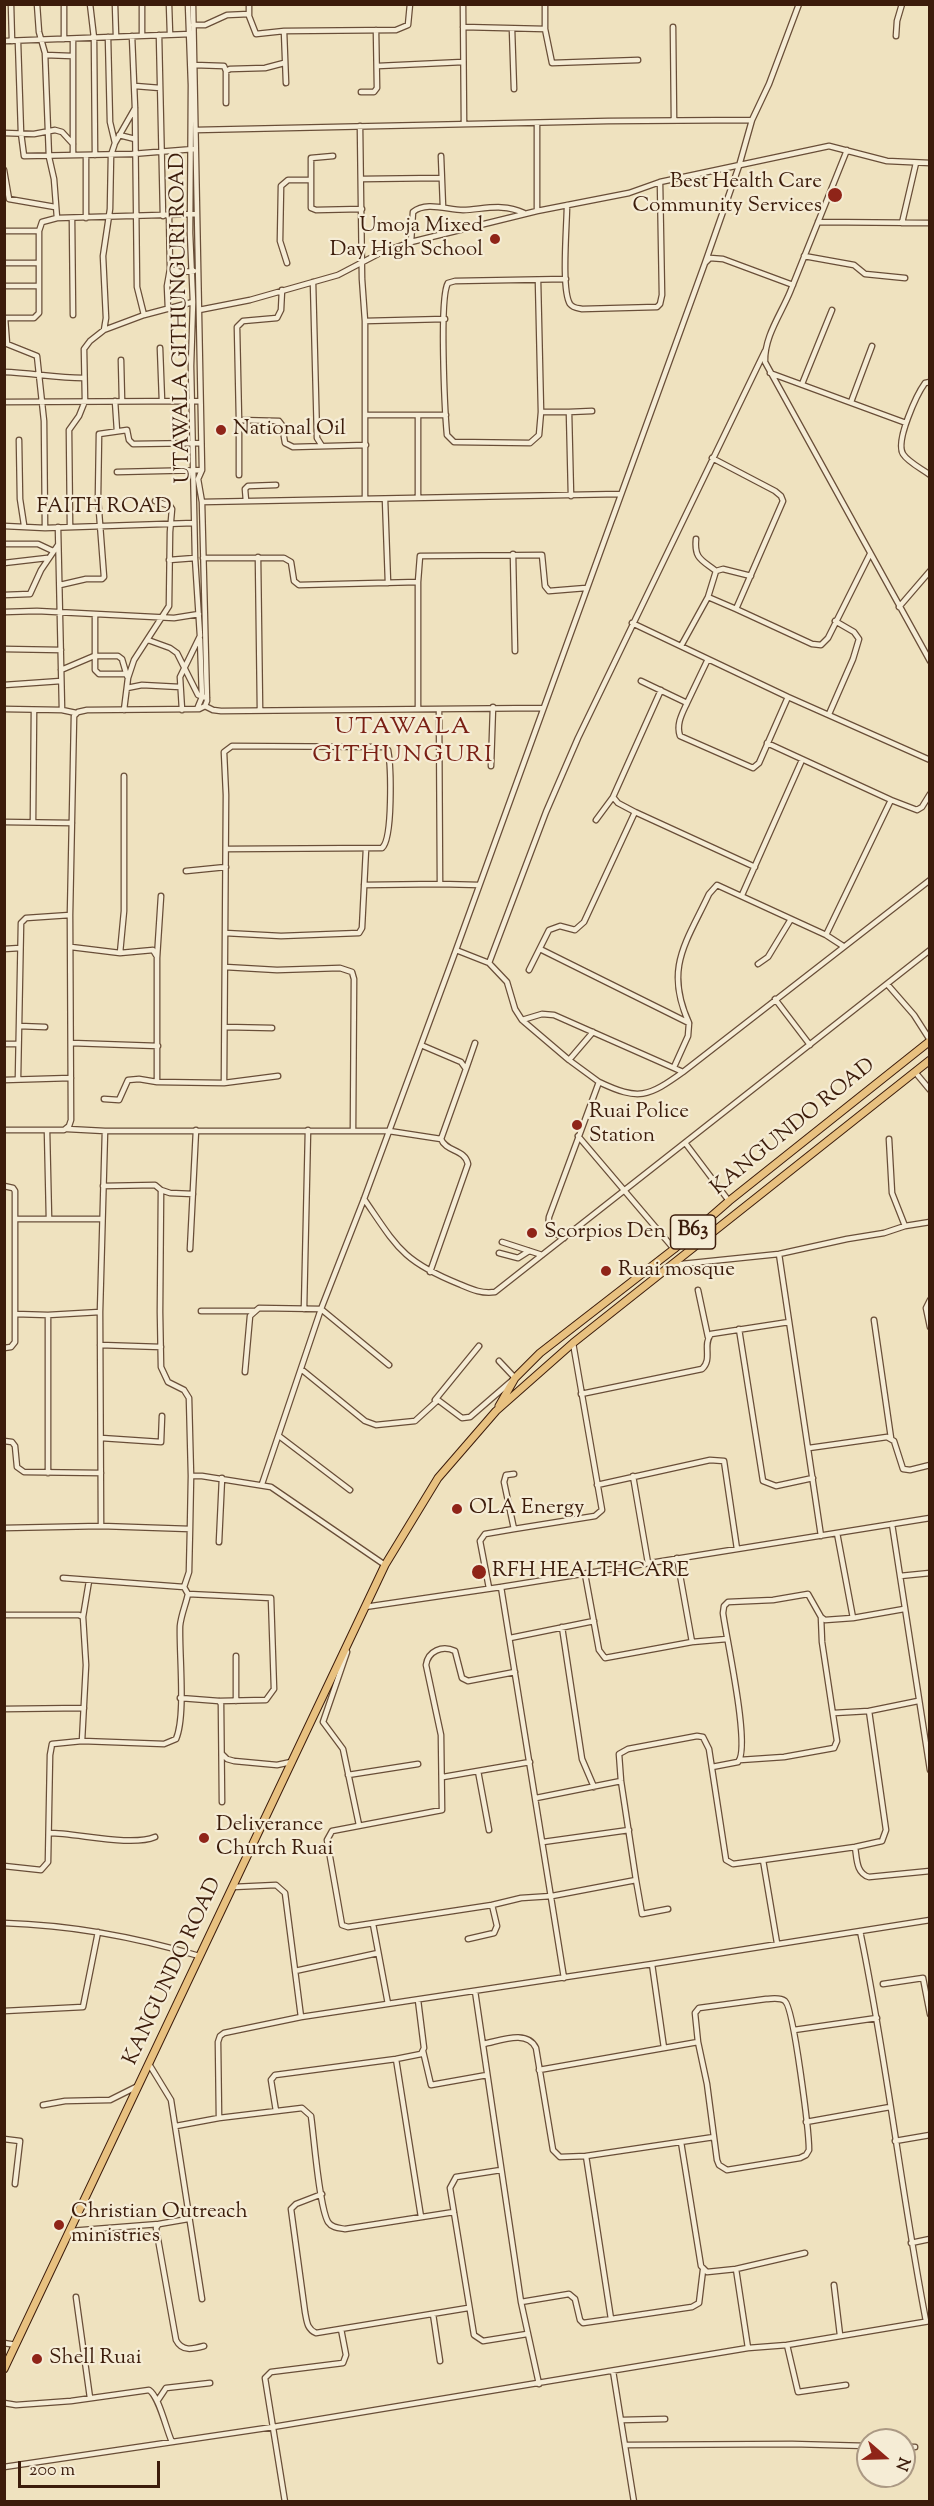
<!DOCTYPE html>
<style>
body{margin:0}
#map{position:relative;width:934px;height:2506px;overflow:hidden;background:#efe2bf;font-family:"Sorts Mill Goudy",serif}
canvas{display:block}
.frame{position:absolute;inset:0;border:6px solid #3c1c0b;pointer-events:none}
.north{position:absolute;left:856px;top:2428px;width:60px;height:60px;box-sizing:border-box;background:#f5ecd5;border:2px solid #ab9984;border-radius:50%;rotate:110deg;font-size:16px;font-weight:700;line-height:24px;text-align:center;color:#3c1c0b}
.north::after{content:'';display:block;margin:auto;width:21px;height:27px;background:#8f2418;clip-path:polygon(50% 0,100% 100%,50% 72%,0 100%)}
.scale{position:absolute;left:18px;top:2461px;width:142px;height:27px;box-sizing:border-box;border:3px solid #3c1c0b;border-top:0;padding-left:8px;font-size:18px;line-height:21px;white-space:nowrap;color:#3c1c0b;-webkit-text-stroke:4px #f5ecd5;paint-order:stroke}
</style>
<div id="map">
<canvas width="934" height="2506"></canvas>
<div class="frame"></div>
<div class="north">N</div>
<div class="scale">200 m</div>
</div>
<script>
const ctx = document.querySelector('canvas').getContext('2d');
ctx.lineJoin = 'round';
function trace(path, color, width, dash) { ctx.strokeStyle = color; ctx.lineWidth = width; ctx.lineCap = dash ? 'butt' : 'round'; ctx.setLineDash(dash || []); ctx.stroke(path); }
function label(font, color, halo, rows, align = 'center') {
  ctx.font = font + ' "Sorts Mill Goudy",serif'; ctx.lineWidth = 4.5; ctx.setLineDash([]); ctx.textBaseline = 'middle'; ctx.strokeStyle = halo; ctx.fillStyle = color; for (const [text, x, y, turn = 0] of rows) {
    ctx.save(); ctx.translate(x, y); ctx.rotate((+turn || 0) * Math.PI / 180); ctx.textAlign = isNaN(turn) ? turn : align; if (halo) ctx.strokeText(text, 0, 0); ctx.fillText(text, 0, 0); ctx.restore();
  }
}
const minor = new Path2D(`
 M11 4 12 41
 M37 4 39 32 45 53 49 157 54 179 57 218
 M64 4V39
 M90 4 94 38 95 155
 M115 4 116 36
 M169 4 170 34
 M249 4V16L256 34 284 31 396 30 408 25 410 4
 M463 4 464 124
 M545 4V29L552 63 638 60
 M193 25H205L227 15 249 14
 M463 27 545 29
 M673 27 674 120
 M512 29 514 89
 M284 31 286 83
 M142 35V4
 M159 35 163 216
 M132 36 135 108 137 287 144 315
 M896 36 897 21 902 4
 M108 37 110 122 115 143
 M4 41 191 34
 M18 42 21 133 24 156 132 154 194 149
 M45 55 72 56
 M194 65 224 66 226 71 230 69 265 68 284 63
 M378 66 463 62
 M226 71V103
 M135 86 160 88
 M361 92H374L377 88 376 30
 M360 126 362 279 365 321V499
 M196 130 608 121 752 120
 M4 133 34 134 55 130 62 132 73 144
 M119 135 135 139
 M847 150C828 197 809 245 790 292 781 314 764 337 765 362L930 661
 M73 155V39
 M86 155V218
 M333 156 311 158V208L316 210 362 209
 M441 156 443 207
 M4 170 9 199 55 207
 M362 179 440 178
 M567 205C567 225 561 290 570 304 573 308 577 308 582 309L657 307 660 304 662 295 660 182
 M537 211V123
 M169 215 170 269 180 272 194 271
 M72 218 73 315
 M818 222 930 223
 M902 223 916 163
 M4 231H39
 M411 242 413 212C426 201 448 210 463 210 485 209 503 203 524 213
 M804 256 854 265 865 274 905 278
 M4 263H39
 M287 263 280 241 281 186 288 180H311
 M705 263 739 166 752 120 769 84 799 4
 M566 279 455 281 448 283C439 297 445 413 447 435L454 442 530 443 539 435 541 412H569L571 496
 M538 280 541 412
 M313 282 317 438 322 446
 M4 286H39
 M168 309 167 286 170 269
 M199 310 250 300 338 275 380 253 411 242 537 211 629 193 660 182 829 146 887 161 930 163
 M4 318H34L39 313V231L42 222 57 218 195 214
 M5 318 7 344 37 356 44 421 45 528
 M365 321 445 319
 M104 330 144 315 193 302
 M160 348 162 401
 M121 360 122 401
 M4 372C32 373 56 378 83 378
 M770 373 906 423
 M930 382 925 383C917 394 895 441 903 454 908 462 922 469 930 475
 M802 384 832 310
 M115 401 117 431
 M4 402 200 401
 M851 402 872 346
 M569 412 592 411
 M366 415H446
 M239 420 237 327 243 321 277 318 281 310 282 290
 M19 440 20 499 24 525
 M117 472 202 470
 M239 475V420L279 421 282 425 285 443 293 447 366 445
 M418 498V416
 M385 499 388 583
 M246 501 245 489 248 486 276 485
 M202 502 620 494
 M4 526 45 528 194 523
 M70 526 69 430 79 416 85 401 84 349 90 341 104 330 106 318 103 256 110 209 111 155 115 143 135 108
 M58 527 62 710
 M696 539C694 559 702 560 716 571
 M4 544H38L53 551
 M513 554 515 651
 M258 557 260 710
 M203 558H284L291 562 294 581 299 585 418 582V709
 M169 560 195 558
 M4 563 47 558
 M418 582 420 556 542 555 545 586 549 591 586 588
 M60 585 86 579H102L104 577 98 498 99 434 127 430 129 440 133 444 200 443
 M4 595 30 594 41 570 58 545
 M708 597 716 571 723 569 751 576
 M899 607 930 571
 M736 609 812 644 821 645 828 638 870 554
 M4 612 37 611 174 618 199 614
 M95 614V670L99 674H126
 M632 623 788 697 930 760
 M148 640 170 648 177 653 198 695 207 698
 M681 646 708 597 736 609 783 501 781 496 775 491 712 458
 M4 649 61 650
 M61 670 94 656H118L122 659 127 676
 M641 681 687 703 708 659
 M4 685 61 681
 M127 688 142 685 180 687
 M661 690 613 797 618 803 635 812 755 867
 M687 703C682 714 676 724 680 736L753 768 759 763 788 697
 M205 706 213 710 221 711 543 708
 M4 709 62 710 76 713
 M197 709 202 697 200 639
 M439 709 440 884 479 885
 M124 710 128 678 134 660 169 606 170 532 172 509 170 506 155 501
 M182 710 180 677 200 636 195 558 191 366 193 302 190 233 191 85 188 4
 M829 714 853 659 859 639 854 632 835 621
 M767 743 891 800 826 935
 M491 766 493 707
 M891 800 917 810 922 807 930 794
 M596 820 613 797
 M4 822 72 823
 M33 822 34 710
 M186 871 226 867
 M364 885 440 884
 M742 895 802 760
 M161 896 157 958V1082L224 1083 278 1076
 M225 933 281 936 359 933 362 928 366 849
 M71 947 120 953 153 950 156 955
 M4 949 20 948
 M540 949 689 1023 688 1036 674 1067
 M456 950 489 963 546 812 578 738 765 351
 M120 953 124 911V776
 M489 963 507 982 515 1009 522 1020 542 1014 554 1015 683 1072 930 880
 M758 964 768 957 791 919
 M225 967 277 970 340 968 352 972 354 979 353 1131
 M529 970 549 930 560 926 575 930 584 922 635 812
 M887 984 914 1015 930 1040
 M775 999 810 1045
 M522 1020 569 1060 599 1082 549 1217C547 1230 553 1233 564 1238
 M689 1023C664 968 686 943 709 894L717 885 826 935 843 946
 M19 1026 45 1027
 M225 1027 272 1028
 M71 1043 158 1046
 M4 1044H18
 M421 1045 461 1062 466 1069 441 1139C446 1152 465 1149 468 1164L430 1272
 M569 1060 593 1032
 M466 1069 475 1043
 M915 1072 930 1090
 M18 1078 21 923 26 918 70 915
 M4 1080 71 1078
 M599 1082C639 1101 648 1097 683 1072
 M224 1083 226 795 224 752 232 746 384 747 388 750C391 766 393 839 382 848L226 849
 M104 1099 119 1100 128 1080 139 1079 157 1082
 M67 1129 105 1131H389L441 1139
 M4 1130H64L69 1126 71 1120 70 915 74 716 78 712 87 710 199 709 205 706 207 701 202 502 198 479 202 470 193 4
 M47 1130 49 1219
 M578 1136 674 1249
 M686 1144 729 1201
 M4 1186 13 1188 15 1191V1342L11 1347 4 1348
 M103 1186 155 1185 161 1190 160 1312 161 1367 168 1382 184 1390 189 1398 191 1476
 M161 1190 170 1193 193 1194
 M364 1199C397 1247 402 1261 459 1284 471 1289 481 1294 495 1292L930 950
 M16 1219H102
 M905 1226 930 1222
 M502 1242 542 1255
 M190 1249 196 1130
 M499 1253 518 1258 529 1251
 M779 1254 821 1536
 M672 1265 779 1254 847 1239 884 1233 905 1226 892 1193 889 1139
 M698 1290 708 1337
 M930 1300 926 1308 930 1327
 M304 1309 308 1130
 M201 1311H254
 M15 1314 48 1315
 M874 1320 891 1438
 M739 1329 763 1481 776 1486 813 1478
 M100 1345 161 1347
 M301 1369 365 1421 376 1425 415 1421 438 1400 462 1418 470 1417 515 1378 499 1361
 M245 1372 250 1316 259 1308 321 1309 389 1365
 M581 1394 702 1369C713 1359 702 1345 711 1334L789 1322
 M435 1400 479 1346
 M279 1436 350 1490
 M101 1438 161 1442 162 1416
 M4 1441 12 1442 15 1446 17 1467 24 1472 101 1473
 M809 1448 887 1437 894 1441 903 1469 910 1470 930 1465
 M48 1473V1315L100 1312
 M514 1474 506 1475 504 1482 514 1529 595 1516 602 1510 573 1343
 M633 1476 648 1563
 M262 1484 321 1309 364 1199 456 950 705 263 710 258 723 259 793 285
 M597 1485 710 1460 724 1461 737 1549
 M892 1524 930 1770
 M101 1526 100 1312 105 1131
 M4 1528 101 1526 190 1529 191 1476H202L271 1487 385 1565
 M219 1542 222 1478
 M677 1558 692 1642 727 1639
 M585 1574 599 1650 605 1658 692 1642
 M900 1576 930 1573
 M63 1578 184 1587
 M501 1587 564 1978
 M489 1588 480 1541 485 1534 514 1529
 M365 1607 501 1587 930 1518
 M4 1615H79L83 1617 86 1665 82 1741
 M83 1617 89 1581
 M853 1618 904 1609
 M562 1627 582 1759 594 1787
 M510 1638 594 1621
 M347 1652 323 1722 343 1749 359 1825
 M236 1656V1701
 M180 1698 219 1701 266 1700 274 1689 271 1598 188 1594
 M219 1701 221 1704 222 1802
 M4 1709 84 1708
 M834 1713 869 1711
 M222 1754 227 1759 234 1761 277 1765 291 1762
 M740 1760 784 1757 834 1748 837 1741 822 1642 821 1617
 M712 1767 738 1762C751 1748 726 1637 723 1613L724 1606 728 1602 773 1600 808 1594 821 1617 825 1620 853 1618 837 1533
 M478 1771 489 1830
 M348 1775 418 1764
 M443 1777 530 1762
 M536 1798 621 1781
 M49 1833C77 1833 131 1847 155 1837
 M543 1842 629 1830
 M855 1847C857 1859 856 1873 869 1877L930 1871
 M4 1866 41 1870 48 1862 50 1755 52 1744 82 1741 164 1744 176 1739C186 1716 179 1654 180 1626 181 1615 186 1604 188 1594L184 1587 189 1572 190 1529
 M636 1880 642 1914 668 1909
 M233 1887 276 1885 285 1893 301 2017
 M492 1905 521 1898 552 1896 636 1880 621 1781 619 1754 628 1749 697 1736 703 1737 709 1749 726 1860 733 1864 763 1860
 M4 1923C70 1925 136 1937 199 1956
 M373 1924 388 2004
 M860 1931C887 2060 901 2192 926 2321
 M468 1939 494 1933 497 1926 492 1905 348 1927 342 1925 327 1840 332 1831 442 1810 441 1735 426 1665C428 1651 442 1645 455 1651L462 1678 468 1681 515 1672
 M777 1943 763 1860 855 1847 882 1841 886 1830 869 1711 918 1701
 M652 1964 664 2048 698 2042
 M295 1971 378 1953
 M883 1984 923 1978 930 2014
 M475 1991 521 2302 539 2384
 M766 1999C772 1999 780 1997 785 2001 794 2009 809 2132 809 2150L806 2155 800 2158 727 2170 719 2165 717 2160 707 2084 698 2042 695 2013 699 2008Z
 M4 2011 83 2007 98 1932
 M794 2030 877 2018
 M483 2044C500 2041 527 2029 536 2048L553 2150 560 2157 586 2156 714 2137
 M423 2051 431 2085 487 2075
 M396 2059 421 2217
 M149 2064 171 2100 202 2299
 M539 2070 664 2048
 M43 2105 65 2101 110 2100 136 2087
 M276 2111 271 2080 275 2075 396 2059 421 2054 424 2048 418 2000
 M219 2118 218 2042 220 2036 224 2033 301 2017 652 1964 930 1920
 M806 2122 890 2107
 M176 2126 219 2118 302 2108 311 2116C314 2137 319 2206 328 2222 332 2228 339 2228 345 2229L454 2212
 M4 2139 20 2141 15 2184
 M895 2141 930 2135
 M681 2142 701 2266 707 2272 736 2269
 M501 2170 456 2177 450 2188 474 2335 483 2341 527 2334
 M322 2194 296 2204 291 2209 305 2312C307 2322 307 2329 316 2333L468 2308
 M188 2219 159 2224 156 2228 176 2340C182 2352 193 2349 204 2346
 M70 2231 159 2224
 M911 2243 930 2239
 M834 2285 840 2335
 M76 2297 90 2398
 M521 2302 569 2294 575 2299 580 2320 583 2323 611 2319 586 2156
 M433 2314 440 2361
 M611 2319 692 2307 699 2303 703 2270
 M4 2343 16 2345
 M787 2345 798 2392 846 2385
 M748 2348 736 2269 805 2253
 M613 2371 634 2502
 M158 2400 166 2388 210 2383
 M4 2403 16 2405 71 2401 149 2390C159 2396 166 2429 172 2442
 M622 2420 665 2419
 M626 2445 792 2444 868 2446
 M904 2447H915
 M4 2467 273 2427 748 2348 787 2345 930 2321
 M285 2502 265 2378 271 2372 343 2363 346 2355 341 2329`);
const highway = new Path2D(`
 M499 1406 515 1378 540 1353 674 1249 729 1201 930 1041
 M4 2369 385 1565 438 1478 496 1411 573 1343 930 1060`);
const markers = [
 [835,195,8,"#8f2418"],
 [495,239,6,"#8f2418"],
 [221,430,6,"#8f2418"],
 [577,1125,6,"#8f2418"],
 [532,1233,6,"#8f2418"],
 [606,1271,6,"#8f2418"],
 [457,1509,6,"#8f2418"],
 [479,1572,8,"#8f2418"],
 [204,1838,6,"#8f2418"],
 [59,2225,6,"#8f2418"],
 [37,2359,6,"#8f2418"]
];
const shields = [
 [693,1232,45]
];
const shieldNames = [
 ["B63",693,1232]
];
const poiNames = [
 ["Best Health Care",822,183,"right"],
 ["Community Services",822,207,"right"],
 ["Umoja Mixed",483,227,"right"],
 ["Day High School",483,251,"right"],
 ["National Oil",233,430],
 ["Ruai Police",589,1113],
 ["Station",589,1137],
 ["Scorpios Den",544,1233],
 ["Ruai mosque",618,1271],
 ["OLA Energy",469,1509],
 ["RFH HEALTHCARE",492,1572],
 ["Deliverance",216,1826],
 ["Church Ruai",216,1850],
 ["Christian Outreach",71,2213],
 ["ministries",71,2237],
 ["Shell Ruai",49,2359]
];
const streetNames = [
 ["UTAWALA GITHUNGURI ROAD",182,318,-91],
 ["FAITH ROAD",104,508],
 ["KANGUNDO ROAD",794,1128,-39],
 ["KANGUNDO ROAD",174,1972,-65]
];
const quarterNames = [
 ["UTAWALA",403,729],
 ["GITHUNGURI",403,757]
];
trace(minor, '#694e38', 7);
trace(highway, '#3c1c0b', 9);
trace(minor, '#f5ecd5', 4.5);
trace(highway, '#e8c180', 7);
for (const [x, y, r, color] of markers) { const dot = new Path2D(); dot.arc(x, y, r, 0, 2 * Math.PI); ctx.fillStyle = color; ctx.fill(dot); trace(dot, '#f5ecd5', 2); }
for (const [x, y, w] of shields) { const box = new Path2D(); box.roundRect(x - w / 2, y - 17, w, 34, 4.5); ctx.fillStyle = '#f5ecd5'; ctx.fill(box); trace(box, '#3c1c0b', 1.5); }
label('bold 20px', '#3c1c0b', null, shieldNames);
label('21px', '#3c1c0b', '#f5ecd5', poiNames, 'left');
label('21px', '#3c1c0b', '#f5ecd5', streetNames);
ctx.letterSpacing = '1.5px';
label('24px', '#7a1f14', '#f5ecd5', quarterNames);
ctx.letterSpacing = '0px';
</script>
